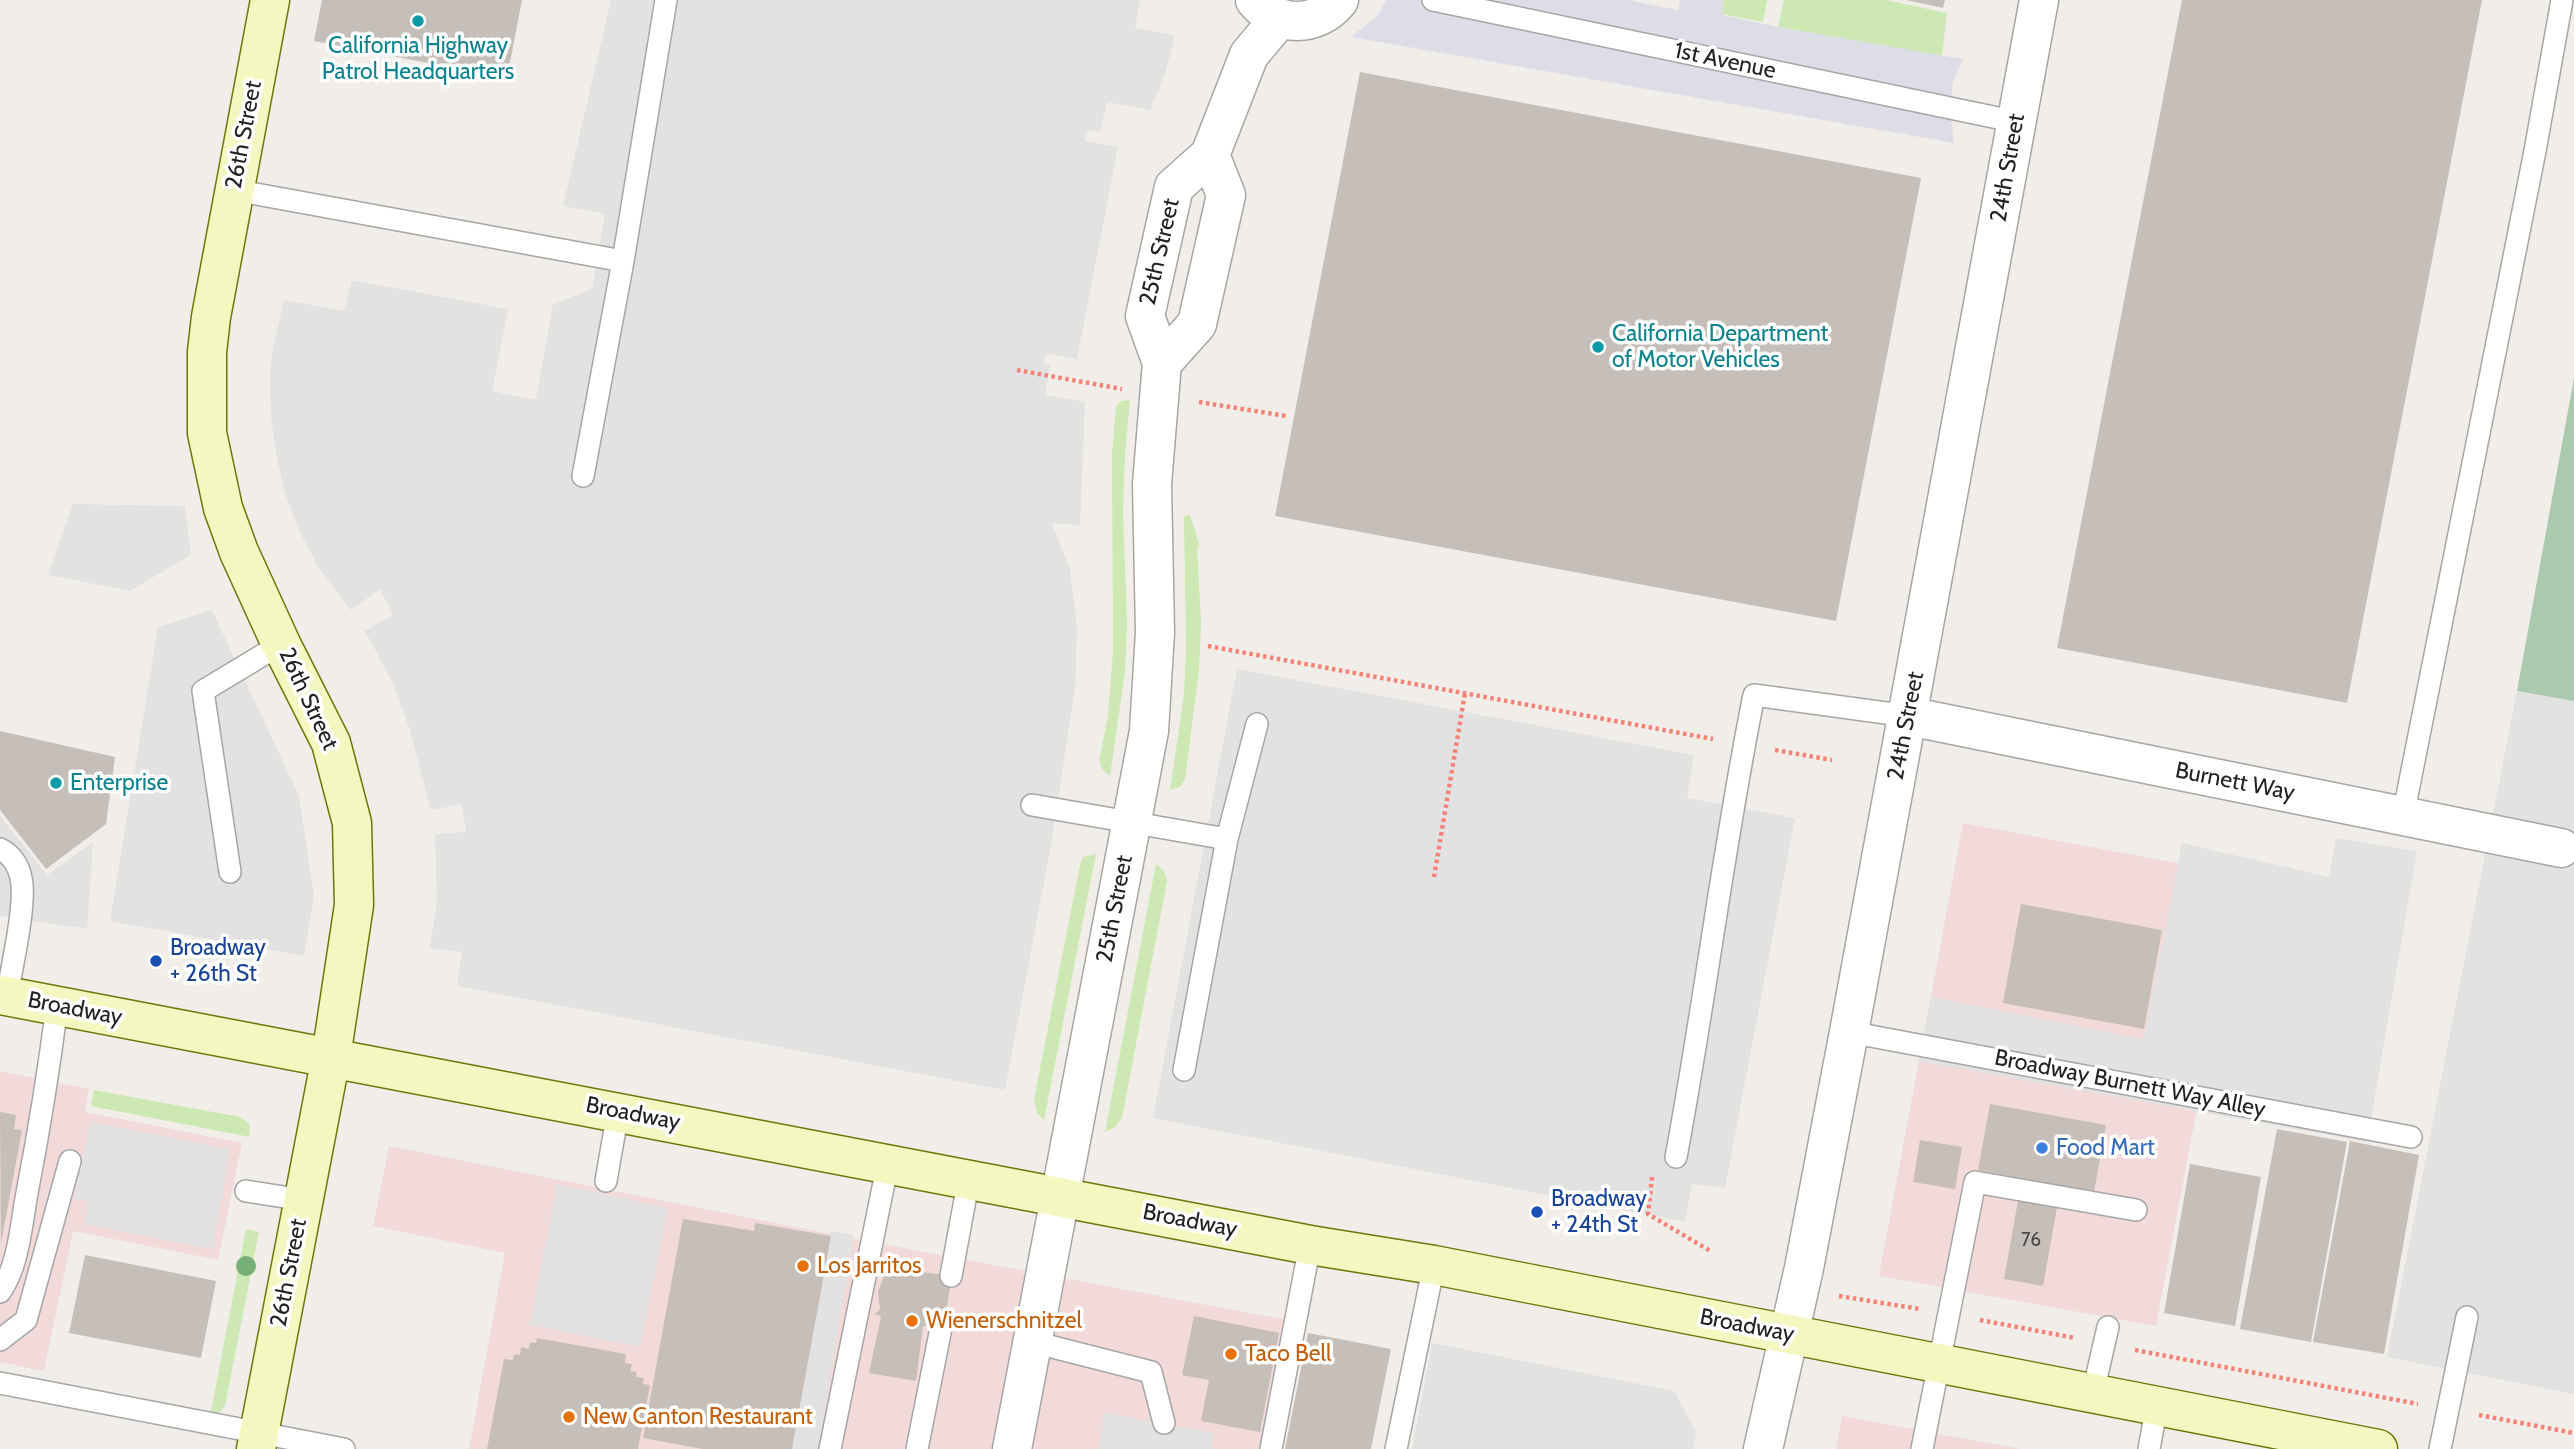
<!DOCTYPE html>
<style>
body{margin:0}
canvas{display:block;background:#f1eee9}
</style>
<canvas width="2574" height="1449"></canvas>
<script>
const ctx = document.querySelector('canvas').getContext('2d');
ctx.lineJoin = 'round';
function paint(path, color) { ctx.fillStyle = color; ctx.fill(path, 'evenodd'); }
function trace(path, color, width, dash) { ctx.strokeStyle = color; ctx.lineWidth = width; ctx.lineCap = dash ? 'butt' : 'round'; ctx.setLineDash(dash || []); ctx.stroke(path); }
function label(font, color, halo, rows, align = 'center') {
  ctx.font = font + ' Cabin,sans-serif'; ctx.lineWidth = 7; ctx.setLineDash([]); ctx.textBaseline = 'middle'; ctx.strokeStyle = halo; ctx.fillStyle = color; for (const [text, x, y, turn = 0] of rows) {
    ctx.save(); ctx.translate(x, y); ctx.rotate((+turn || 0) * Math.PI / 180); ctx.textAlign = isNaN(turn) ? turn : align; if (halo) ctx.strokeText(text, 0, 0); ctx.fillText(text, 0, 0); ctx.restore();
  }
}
const commercial = new Path2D(`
 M1963 823 2241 875 2156 1326 1879 1276Z
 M0 1071 89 1089 85 1112 242 1143 218 1260 73 1231 44 1371 0 1362Z
 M389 1146 861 1240 1303 1323 1279 1449H469L505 1253 373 1226Z
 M1842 1416 2021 1449H1836Z`);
const grass = new Path2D(`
 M1723 0H1767L1763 22 1722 14Z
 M1784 0H1886L1947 13 1942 56 1778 27Z
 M1130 400 1125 453 1123 511 1127 625 1125 672 1110 776 1103 770 1099 761 1108 716 1113 652 1112 454 1116 407 1121 401Z
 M1190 515 1200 547H1197L1201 622 1199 671 1185 779 1180 787 1170 790 1184 695 1186 650 1184 516Z
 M1096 854 1044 1120 1037 1113 1034 1099 1080 865 1083 857Z
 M1156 864 1164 871 1167 881 1122 1118 1115 1127 1105 1132Z
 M94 1090 240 1117 249 1123 250 1137 91 1106Z
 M246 1229 259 1232 225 1406 219 1413 211 1411Z`);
const cemetery = new Path2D(`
 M2574 378V702L2517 691Z`);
const parking = new Path2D(`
 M611 0H1140L1135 28 1175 35 1164 77 1150 110 1107 102 1100 132 1087 130 1085 141 1118 147 1077 359 1046 353 1044 364H1050L1045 395 1085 402 1080 525 1052 523 1070 570 1077 626 1075 688 1051 845 1005 1090 457 986 462 952 430 948 437 900 435 834 466 832 462 804 431 810 409 727 393 683 365 631 393 615 380 589 351 610 317 565 298 528 285 493 277 458 271 418 270 372 273 348 284 300 344 311 352 280 508 309 492 391 536 400 553 304 592 289 605 214 563 206Z
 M73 504 185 506 191 555 130 591 48 575Z
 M212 610 299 796 314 896 304 956 110 921 158 627Z
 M1237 669 1694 755 1687 798 1795 818 1725 1188 1692 1184 1685 1222 1153 1118Z
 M2517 691 2574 701V1394L2387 1357Z
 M0 816 47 875 93 842 87 929 0 916Z
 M2336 838 2417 851 2367 1142 1918 1061 1931 997 2144 1039 2182 843 2329 877Z
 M90 1122 230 1149 213 1249 84 1224 88 1201 74 1199Z
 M557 1184 668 1208 640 1347 530 1325Z
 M831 1231 854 1235 818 1449H787Z
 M1432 1343 1674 1391 1696 1432 1693 1449H1412Z
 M1104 1413 1214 1433 1212 1449H1099Z`);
const plaza = new Path2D(`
 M1387 0H1627L1678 10 1680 0H1723L1722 15 1778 27 1963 59 1953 82 1950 108 1954 143 1351 37 1377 16Z`);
const building = new Path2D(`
 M322 0H522L507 78 314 41Z
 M1906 0H1945L1943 8Z
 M2182 0H2482L2347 703 2057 648Z
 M1360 72 1921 178 1836 621 1275 516Z
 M0 731 115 757 106 824 46 869 0 810Z
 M2021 904 2162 930 2144 1029 2003 1003Z
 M1990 1104 2106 1125 2094 1192 1978 1170Z
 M0 1112 16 1115 14 1129 22 1130 1 1243Z
 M2277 1129 2347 1142 2311 1342 2240 1329Z
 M1920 1140 1962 1147 1955 1189 1913 1182Z
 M2350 1141 2419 1155 2384 1354 2313 1342Z
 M2190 1164 2261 1177 2235 1326 2164 1313Z
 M2019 1195 2058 1202 2043 1286 2004 1279Z
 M683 1219 754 1231 755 1223 831 1236 792 1449H702L643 1438Z
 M85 1255 216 1281 201 1358 69 1333Z
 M886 1270 906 1273 907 1270 952 1276 943 1329 923 1326 916 1381 869 1373 881 1316 875 1314 880 1309 878 1292Z
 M1194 1316 1279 1333 1260 1432 1201 1421 1209 1380 1182 1375Z
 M1308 1333 1391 1349 1371 1449H1285Z
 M537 1338 626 1354 625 1363 632 1364 630 1371 637 1372 636 1377 644 1378 643 1384 650 1385 638 1449H487L504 1359 513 1360 514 1354 520 1355 521 1347 529 1349 530 1342 536 1343Z`);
const path = new Path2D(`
 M1017 370 1122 389
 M1199 402 1286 416
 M1208 646 1713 739
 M1775 750 1832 760
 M1434 877 1465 693
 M1652 1177 1648 1214 1712 1252
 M1839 1296 1920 1309
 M1980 1320 2075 1338
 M2135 1350 2418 1404
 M2479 1415 2574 1433`);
const lane = new Path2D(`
 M1433 0 2017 122
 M234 190 623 261 583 476
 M623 261 666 0
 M1032 805 1227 839
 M2403 816 2535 151 2562 0
 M0 849C11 854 19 866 21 878 27 903 11 969 7 997
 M230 872 203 691 281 644
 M1849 1032 2411 1137
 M1184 1070 1227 839 1257 724
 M1676 1157C1705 1003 1723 848 1754 695L1908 716
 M606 1181 618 1112
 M246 1191 303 1200
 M951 1276 969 1178
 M0 1292C19 1265 21 1225 27 1193 39 1131 49 1069 57 1006
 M0 1340 26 1320 70 1161
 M1033 1342 1151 1372 1164 1423
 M0 1383 344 1449
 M2093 1392 2108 1327
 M830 1449 888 1163
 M917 1449 941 1328
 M1271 1449 1310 1245
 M1396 1449 1434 1265
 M1922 1449 1975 1182 2136 1210
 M2149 1449 2157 1405
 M2440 1449 2467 1317`);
const street = new Path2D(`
 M1255 0C1277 28 1317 28 1339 0
 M1162 363 1197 324 1226 195 1210 155
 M1908 716 2561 848
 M1012 1449 1149 731 1155 632 1152 484 1162 363 1145 316 1174 187 1210 155 1249 55 1279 19
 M1763 1449 1804 1268 1849 1032 2039 0`);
const secondary = new Path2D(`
 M0 995 1310 1245 1434 1265 2378 1449
 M256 1449 331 1057 354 905 352 823 331 743 281 644 239 552 223 508 207 433V352L211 317 270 0`);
const trees = [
 [246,1266]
];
const markers = [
 [418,21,7,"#0f9aa8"],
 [1598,347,7,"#0f9aa8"],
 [56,783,7,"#0f9aa8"],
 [156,961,7,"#1a4fb4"],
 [2042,1148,7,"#3f7fe0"],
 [1537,1212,7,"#1a4fb4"],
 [803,1266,7,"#e8710a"],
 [912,1321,7,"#e8710a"],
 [1231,1354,7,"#e8710a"],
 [569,1417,7,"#e8710a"]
];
const numberNames = [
 ["76",2031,1240]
];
const cultureNames = [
 ["California Highway",418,46,"center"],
 ["Patrol Headquarters",418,72,"center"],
 ["California Department",1612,334],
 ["of Motor Vehicles",1612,360],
 ["Enterprise",70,783]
];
const streetNames = [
 ["1st Avenue",1725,61,12],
 ["26th Street",244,135,-79],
 ["24th Street",2008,168,-80],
 ["25th Street",1160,252,-77],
 ["26th Street",308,699,65],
 ["24th Street",1906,726,-79],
 ["Burnett Way",2235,782,11],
 ["25th Street",1115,909,-79],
 ["Broadway",75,1009,11],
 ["Broadway Burnett Way Alley",2130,1084,11],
 ["Broadway",633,1114,11],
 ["Broadway",1190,1221,11],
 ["26th Street",289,1273,-79],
 ["Broadway",1747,1326,11]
];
const transitNames = [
 ["Broadway",170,948],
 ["+ 26th St",170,974],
 ["Broadway",1551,1199],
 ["+ 24th St",1551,1225]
];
const shopNames = [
 ["Food Mart",2056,1148]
];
const foodNames = [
 ["Los Jarritos",817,1266],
 ["Wienerschnitzel",926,1321],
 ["Taco Bell",1245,1354],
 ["New Canton Restaurant",583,1417]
];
paint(commercial, '#f1dad9');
paint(grass, '#cde8b2');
paint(cemetery, '#abc9af');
paint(parking, '#e2e2e2');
paint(plaza, '#dddde7');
paint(building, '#c6beb8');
trace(lane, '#a6a6a6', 24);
trace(street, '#a6a6a6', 41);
trace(secondary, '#6d770a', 41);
trace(path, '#f48277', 4.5, [3.5, 3.5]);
trace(lane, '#fff', 21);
trace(street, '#fff', 38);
trace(secondary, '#f5f7c1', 38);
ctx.fillStyle = '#76b077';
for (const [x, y] of trees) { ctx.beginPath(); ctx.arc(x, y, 10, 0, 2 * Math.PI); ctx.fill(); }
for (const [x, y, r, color] of markers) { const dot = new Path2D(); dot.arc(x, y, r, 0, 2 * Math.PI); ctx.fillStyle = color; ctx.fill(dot); trace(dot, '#fff', 2.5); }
label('19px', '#4b4948', null, numberNames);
label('23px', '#0d838f', '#fff', cultureNames, 'left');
label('23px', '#222', '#fff', streetNames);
label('23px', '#164399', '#fff', transitNames, 'left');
label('23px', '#366cbe', '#fff', shopNames, 'left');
label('23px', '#c56008', '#fff', foodNames, 'left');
</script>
